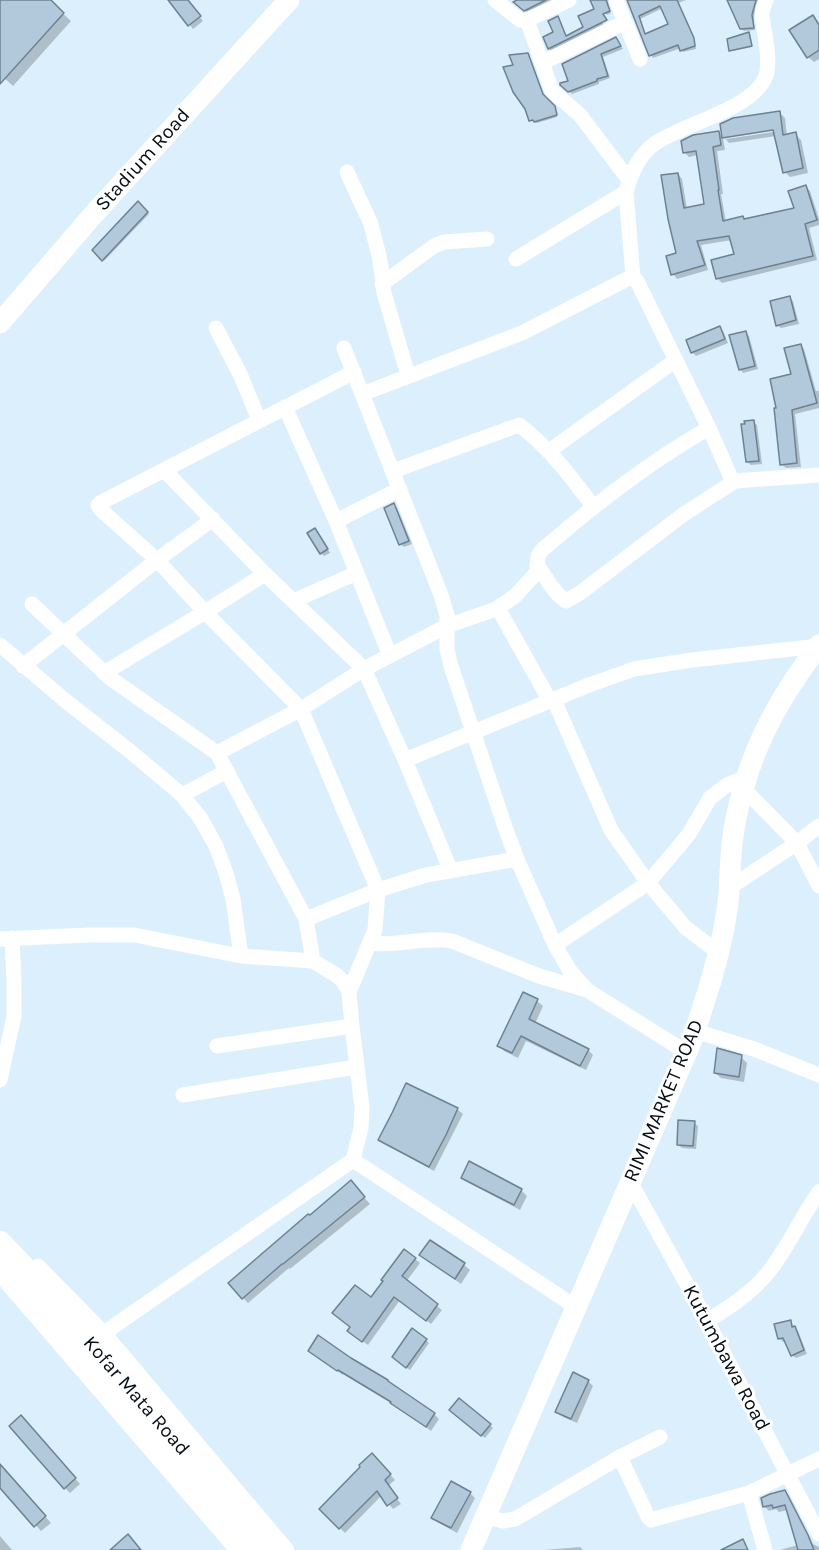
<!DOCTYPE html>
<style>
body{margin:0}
canvas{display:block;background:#dbeffd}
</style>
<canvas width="819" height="1550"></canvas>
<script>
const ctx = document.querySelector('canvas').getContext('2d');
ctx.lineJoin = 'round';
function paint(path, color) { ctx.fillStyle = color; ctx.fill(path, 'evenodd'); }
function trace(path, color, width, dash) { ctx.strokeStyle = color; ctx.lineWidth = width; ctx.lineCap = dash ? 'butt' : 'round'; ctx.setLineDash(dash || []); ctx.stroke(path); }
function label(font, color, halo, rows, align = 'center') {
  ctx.font = font + ' Karla,sans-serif'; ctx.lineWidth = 6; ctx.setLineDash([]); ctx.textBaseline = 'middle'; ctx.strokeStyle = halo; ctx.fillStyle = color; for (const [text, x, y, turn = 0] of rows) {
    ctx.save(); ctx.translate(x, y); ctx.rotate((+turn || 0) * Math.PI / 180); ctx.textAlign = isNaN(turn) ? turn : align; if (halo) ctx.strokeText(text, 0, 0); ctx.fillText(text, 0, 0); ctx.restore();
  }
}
const shadow = new Path2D(`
 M0 0H48L71 21 13 86 0 74Z
 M169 0H187L203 21 193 29Z
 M518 0H554L528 13 515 2Z
 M600 0H609L608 2 611 13 607 15 605 13Z
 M627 0H686L678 3 695 42 696 49 683 52 681 48 653 58 651 55ZM663 8 670 25 646 35 640 19Z
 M729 0H759L755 9 754 20 755 30 744 31 741 29Z
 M595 13 604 25 551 51 549 49 555 33 560 25 567 38 585 28Z
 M813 17 819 24V59L814 62 808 57Z
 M749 34 752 47 732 51 730 50Z
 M618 42 623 49 603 57 610 78 599 82V84L572 94 562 84 570 82 564 65Z
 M528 55 544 98 556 109 557 117 537 123 530 120 515 67Z
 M779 112 785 118 787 136 795 134 801 140 808 173 790 177 785 172 776 136 729 143 724 137 722 125 733 119ZM780 128V131L726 139V136Z
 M719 133 723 138 725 150 717 151 723 194H721L726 222 745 220 796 209 806 187 810 191 819 219V225L809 228 817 260 722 283 717 278 736 255 732 240 701 245 708 270 677 279 673 274 678 254V174L682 179 687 209 706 206 698 155 689 157 684 152Z
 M138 203 149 214 104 261 94 250Z
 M789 298 793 301 799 324 781 328 777 325Z
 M719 328 723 331 728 343 696 356 692 352Z
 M746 333 749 336 758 369 743 373 740 369Z
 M800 345 804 349 816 391H819V408L795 414 801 467 786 468 781 464 778 409 793 375Z
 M753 422 757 425 762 464 751 465 747 462Z
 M394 505 397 508 412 544 404 547 400 544Z
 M318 533 330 553 324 556 321 553Z
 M524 994 537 1001 543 1006 535 1024 588 1050 593 1055 586 1070 526 1041 518 1058 504 1051 499 1045Z
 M741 1057 747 1063 744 1082 721 1078 715 1073Z
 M457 1109 463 1114 434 1171 385 1144 380 1139Z
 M694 1123 698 1126 696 1149 682 1148 678 1145Z
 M463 1178 521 1190 527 1196 520 1210 469 1183Z
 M356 1188 370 1204 290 1269 289 1268 248 1303 243 1298 310 1217Z
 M430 1242 464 1265 470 1270 461 1284 427 1261 421 1255Z
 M415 1259 420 1263 406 1282 442 1310 431 1324 400 1300 368 1345 354 1335 371 1300Z
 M790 1322 798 1331 807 1354 796 1358 792 1355 786 1341 783 1342 779 1338Z
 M426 1340 429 1343 410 1370 397 1361Z
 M315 1355 392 1386 434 1414 439 1419 431 1431 393 1404 343 1374V1375Z
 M588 1381 593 1386 577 1423 563 1417 557 1411Z
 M454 1414 490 1425 493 1428 485 1438Z
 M26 1422 80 1484 70 1493 65 1488Z
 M377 1460 395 1480 388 1486 401 1504 393 1509 382 1495 345 1533 321 1509Z
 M0 1466 51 1523 41 1531 0 1486Z
 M784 1491 789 1496 813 1544 819 1547V1550H780L798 1545 788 1510 779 1512 776 1509 769 1511 764 1506Z
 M470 1493 475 1498 457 1533 439 1523 433 1517Z
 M0 1536 12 1550H0Z
 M580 1547 583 1550H544Z`);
const building = new Path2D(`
 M0 0H51L64 13 0 84Z
 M168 0H188L201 16 188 26Z
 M517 0H546L524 11 513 2Z
 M590 0H606L610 11 603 14 607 20 548 49 543 37 553 32 548 21 558 16 566 36 583 27 578 16 594 9Z
 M627 0H677L694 38 695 46 680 51 678 45 649 56ZM660 6 668 24 645 34 639 16Z
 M727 0H756L752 15 754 28 740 29Z
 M813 15 819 25V50L807 58 789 30Z
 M749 32 752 46 729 51 727 39Z
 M616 37 621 46 601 54 608 76 597 79V81L568 92 560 85V83L568 81 562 64Z
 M528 53 543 94 555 106 557 115 534 122 533 120 529 121 525 109 513 92 503 67 513 65 509 55Z
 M780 111 783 135 796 132 803 168 783 173 773 130 722 138 720 124 733 118Z
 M719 131 721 145 713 147 719 190H718L723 221 743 216 744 219 794 208 788 191 806 185 817 220 805 224 813 256 716 279 711 260 734 254 729 236 697 241 705 265 671 275 666 256 676 253 668 219 661 175 678 173 684 208 704 204 696 151 683 153 681 141 693 135Z
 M138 201 148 212 102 261 92 250Z
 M790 296 796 320 776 326 770 301Z
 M720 326 725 339 691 353 686 340Z
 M746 331 755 366 739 370 729 335Z
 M801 344 817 403 792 410 797 463 780 465 774 408H776L770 379 791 374 784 348Z
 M754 420 759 461 746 462 741 424H745L744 421Z
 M394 503 409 541 399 545 384 508Z
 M315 528 328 549 320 554 307 533Z
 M523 992 538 999 529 1019 589 1049 580 1066 521 1036 512 1053 497 1046Z
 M717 1048 742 1055 739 1077 714 1073Z
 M406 1083 458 1108 446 1135 429 1167 378 1140 392 1113Z
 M678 1120 695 1121 693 1146 677 1145Z
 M469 1161 522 1189 514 1205 461 1178Z
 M351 1180 365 1197 283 1264H282L242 1299 228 1283 308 1214 310 1215Z
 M430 1240 465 1263 455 1279 419 1255Z
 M404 1249 416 1258 402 1276 438 1304 426 1321 394 1297 362 1342 347 1331 350 1327 332 1313 355 1285 371 1297 383 1281 381 1280Z
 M791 1320 792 1327 795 1326 804 1350 791 1356 783 1338 778 1339 774 1324Z
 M412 1328 427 1339 406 1368 392 1357Z
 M318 1335 351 1358 388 1380V1381L435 1413 426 1427 390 1403 391 1402 338 1370 337 1371 308 1351Z
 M573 1372 589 1380 571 1419 555 1412Z
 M459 1398 491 1424 481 1436 449 1410Z
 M21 1415 76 1478 64 1489 9 1426Z
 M372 1453 391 1474 385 1480 398 1498 387 1506 377 1491 339 1529 319 1509 360 1467 359 1465Z
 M0 1464 46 1516 34 1527 0 1488Z
 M451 1481 471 1492 451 1528 431 1518Z
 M785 1490 808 1535 814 1550H798L785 1505 773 1508 772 1505 763 1507 761 1498 770 1494Z
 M128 1534 141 1550H110Z
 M743 1539 748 1550H721Z`);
const street = new Path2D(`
 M495 0 520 20 525 21 569 0
 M616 0 640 59
 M527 20 552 91 580 115 629 180
 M542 63 625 22
 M347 172 371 224 380 260 384 293 408 375
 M516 259 626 192
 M382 284 434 246 444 242 487 239
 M216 328 240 374 259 420
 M344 348 441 595 447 615V649L450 663 506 830 517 859 555 945 570 971 587 990 686 1052
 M362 394 522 333 627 279 633 277
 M285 407 336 521 390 656
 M549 451 676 360
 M164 470 265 574 364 669 405 760 451 871
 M393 471 519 425C549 447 571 477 593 506
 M735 481 732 480 709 428 637 281 633 277 626 192C630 176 639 155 653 145 682 123 759 109 767 72 770 56 764 32 762 16L763 8 766 0
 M336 521 400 489
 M537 565C546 577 554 594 566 601L580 593 684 514 735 481 819 475
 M293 601 357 573
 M32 604 110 678 217 753 306 919 313 961
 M496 609 499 610 550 701
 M0 645 67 702 131 752 182 795 201 819 216 846 226 873 233 899 241 956
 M23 666 157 560 213 519
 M104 673 205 612 265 574
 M554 700 611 830 648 883 686 928 718 952
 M217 753 301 709 364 669 447 626 496 609 515 596 537 572 538 556 542 550C594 505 649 462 709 428
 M405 760 589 685 634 669 692 660 819 646
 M743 788 797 843 819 886
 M182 795 227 771
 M729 888 797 843 819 826
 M306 919 378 890 426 875 517 859
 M0 939 89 935H134L241 956 313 961 336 975 343 981 349 992
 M370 943C397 947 425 936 452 941L539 976 587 990
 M555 945 648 883 689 834 710 798 727 785 747 777
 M695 1031 754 1049 819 1075
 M217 1046 352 1026
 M0 1080 14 1016V981L12 938
 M183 1095 356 1067
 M353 1160 576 1307
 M631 1183 707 1321 819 1534
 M38 1266 104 1333 287 1550
 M707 1321C728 1308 749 1295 766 1275 787 1250 800 1219 819 1192
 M104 1333 353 1160 361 1128 362 1107 352 1026 349 992 375 930 378 890 301 709 205 612 157 560 100 509 98 505 100 503 354 372
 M620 1457 648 1517 651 1520 749 1493 819 1459
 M749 1493 765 1550
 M485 1516 503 1521 515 1519 620 1457 660 1437`);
const secondary = new Path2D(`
 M0 323 93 215 289 0
 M471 1550 692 1040C707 995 722 950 728 903 730 883 730 863 732 844 734 825 738 807 743 790 757 736 786 689 819 645`);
const primary = new Path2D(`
 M0 1243 42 1287 269 1550
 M0 1268 243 1550`);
const streetNames = [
 ["Stadium Road",143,160,-48],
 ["RIMI MARKET ROAD",664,1101,-67],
 ["Kutumbawa Road",726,1358,62],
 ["Kofar Mata Road",136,1396,49]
];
paint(shadow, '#0003');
paint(building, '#b1c9db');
trace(building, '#6c8293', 1.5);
trace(street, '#fff', 15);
trace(secondary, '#fff', 21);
trace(primary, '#fff', 24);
label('20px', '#060e14', '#fff', streetNames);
</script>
